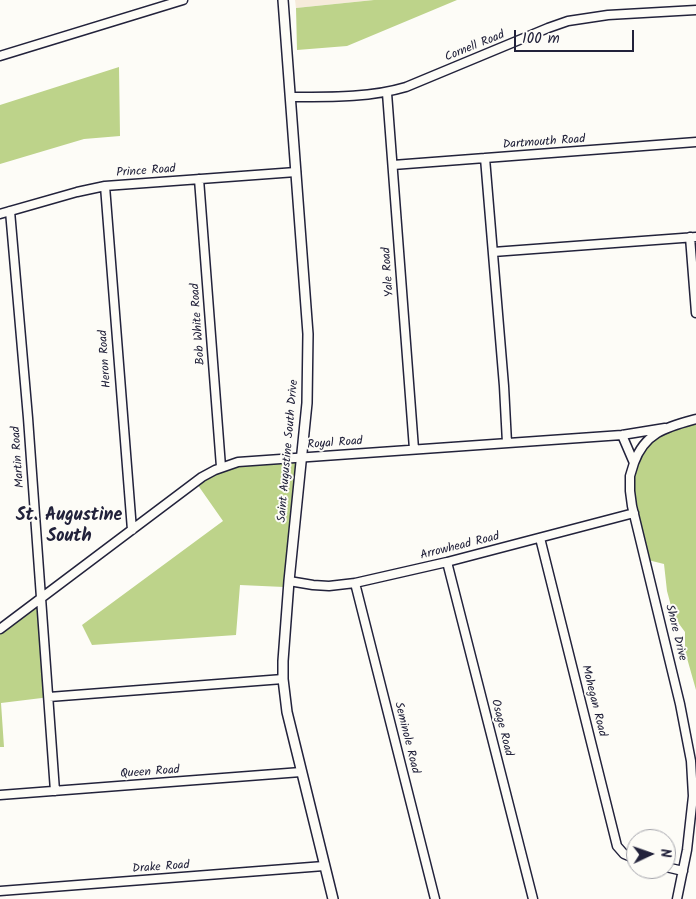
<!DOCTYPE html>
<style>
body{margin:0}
#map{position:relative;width:696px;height:899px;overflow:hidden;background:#fdfcf7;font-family:Kalam,sans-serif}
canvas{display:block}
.north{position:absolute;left:626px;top:829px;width:50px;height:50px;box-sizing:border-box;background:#fdfcf7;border:1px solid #a5a5ac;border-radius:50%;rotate:87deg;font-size:14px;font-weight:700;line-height:20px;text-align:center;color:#22223b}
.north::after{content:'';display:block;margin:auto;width:18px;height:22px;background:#22223b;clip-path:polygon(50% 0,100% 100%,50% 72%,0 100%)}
.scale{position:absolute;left:514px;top:30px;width:120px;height:22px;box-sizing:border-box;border:2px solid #22223b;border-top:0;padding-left:6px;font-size:15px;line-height:18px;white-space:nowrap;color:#22223b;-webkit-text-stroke:4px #fdfcf7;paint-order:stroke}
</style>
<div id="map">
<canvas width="696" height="899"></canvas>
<div class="north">N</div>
<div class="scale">100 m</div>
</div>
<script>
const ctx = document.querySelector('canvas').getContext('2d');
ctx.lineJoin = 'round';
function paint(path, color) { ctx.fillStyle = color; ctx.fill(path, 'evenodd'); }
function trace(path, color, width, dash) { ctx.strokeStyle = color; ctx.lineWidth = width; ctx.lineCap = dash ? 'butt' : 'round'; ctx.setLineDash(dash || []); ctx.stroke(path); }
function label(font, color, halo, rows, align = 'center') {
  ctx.font = font + ' Kalam,sans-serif'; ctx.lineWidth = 4; ctx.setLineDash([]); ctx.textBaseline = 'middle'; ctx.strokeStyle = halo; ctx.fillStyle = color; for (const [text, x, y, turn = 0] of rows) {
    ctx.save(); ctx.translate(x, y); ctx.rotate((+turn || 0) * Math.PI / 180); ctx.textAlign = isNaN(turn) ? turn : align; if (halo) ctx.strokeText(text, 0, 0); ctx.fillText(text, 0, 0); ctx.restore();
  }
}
const built = new Path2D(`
 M295 0H374L296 8Z`);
const green = new Path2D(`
 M374 0H457L347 46 297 50 296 8Z
 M119 67 120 136 84 139 0 164V105Z
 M696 422V690L685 651V632L674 617 667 591 664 564 644 559 637 529 633 465 653 433Z
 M296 458 284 587 240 585 236 635 92 645 82 625 223 521 195 481 222 465Z
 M39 599 50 697 1 703 4 747H0V627Z`);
const minor = new Path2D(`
 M0 56 183 0
 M387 93 414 449
 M291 97C329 97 369 98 406 87L548 28 568 21 608 15 696 10
 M485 158 504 386 507 443
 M393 165 696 142
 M199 179 221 467
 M105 186 132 530
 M10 211 28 418 55 791
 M0 214 77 192 105 186 296 172
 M690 237 696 313
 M493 252 696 237
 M622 435 634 463 630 476V491L632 506 680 704 691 761 693 796 687 850 677 899
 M634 463C645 432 667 427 696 419
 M540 538 617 846 624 854 636 859
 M447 562 533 899
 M289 581 313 585 329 586 355 583 447 562 634 513
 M355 583 435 899
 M0 629 202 477 215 470 238 462 622 435 665 428
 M49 697 283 679
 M0 795 301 772
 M666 867 683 871
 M0 891 324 866`);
const tertiary = new Path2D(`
 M283 0 308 334 307 403 289 581 283 661V679L287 712 333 899`);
const streetNames = [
 ["Cornell Road",475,47,-22],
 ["Dartmouth Road",544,143,-4],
 ["Prince Road",146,172,-4],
 ["Yale Road",389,272,-94],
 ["Bob White Road",199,324,-94],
 ["Heron Road",106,359,-94],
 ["Royal Road",335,444,-4],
 ["Saint Augustine South Drive",289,451,-85],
 ["Martin Road",19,457,-94],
 ["Arrowhead Road",460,547,-14],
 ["Shore Drive",675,633,76],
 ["Mohegan Road",593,701,76],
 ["Osage Road",501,728,76],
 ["Seminole Road",406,738,76],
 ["Queen Road",150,773,-4],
 ["Drake Road",161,868,-4]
];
const districtNames = [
 ["St. Augustine",69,517],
 ["South",69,538]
];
paint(built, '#f6ebda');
paint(green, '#bdd38a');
trace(minor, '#22223b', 11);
trace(tertiary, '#22223b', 12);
trace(minor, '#fdfcf7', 8);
trace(tertiary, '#fdfcf7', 9);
label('12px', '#22223b', '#fdfcf7', streetNames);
label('bold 18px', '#22223b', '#fdfcf7', districtNames);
</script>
